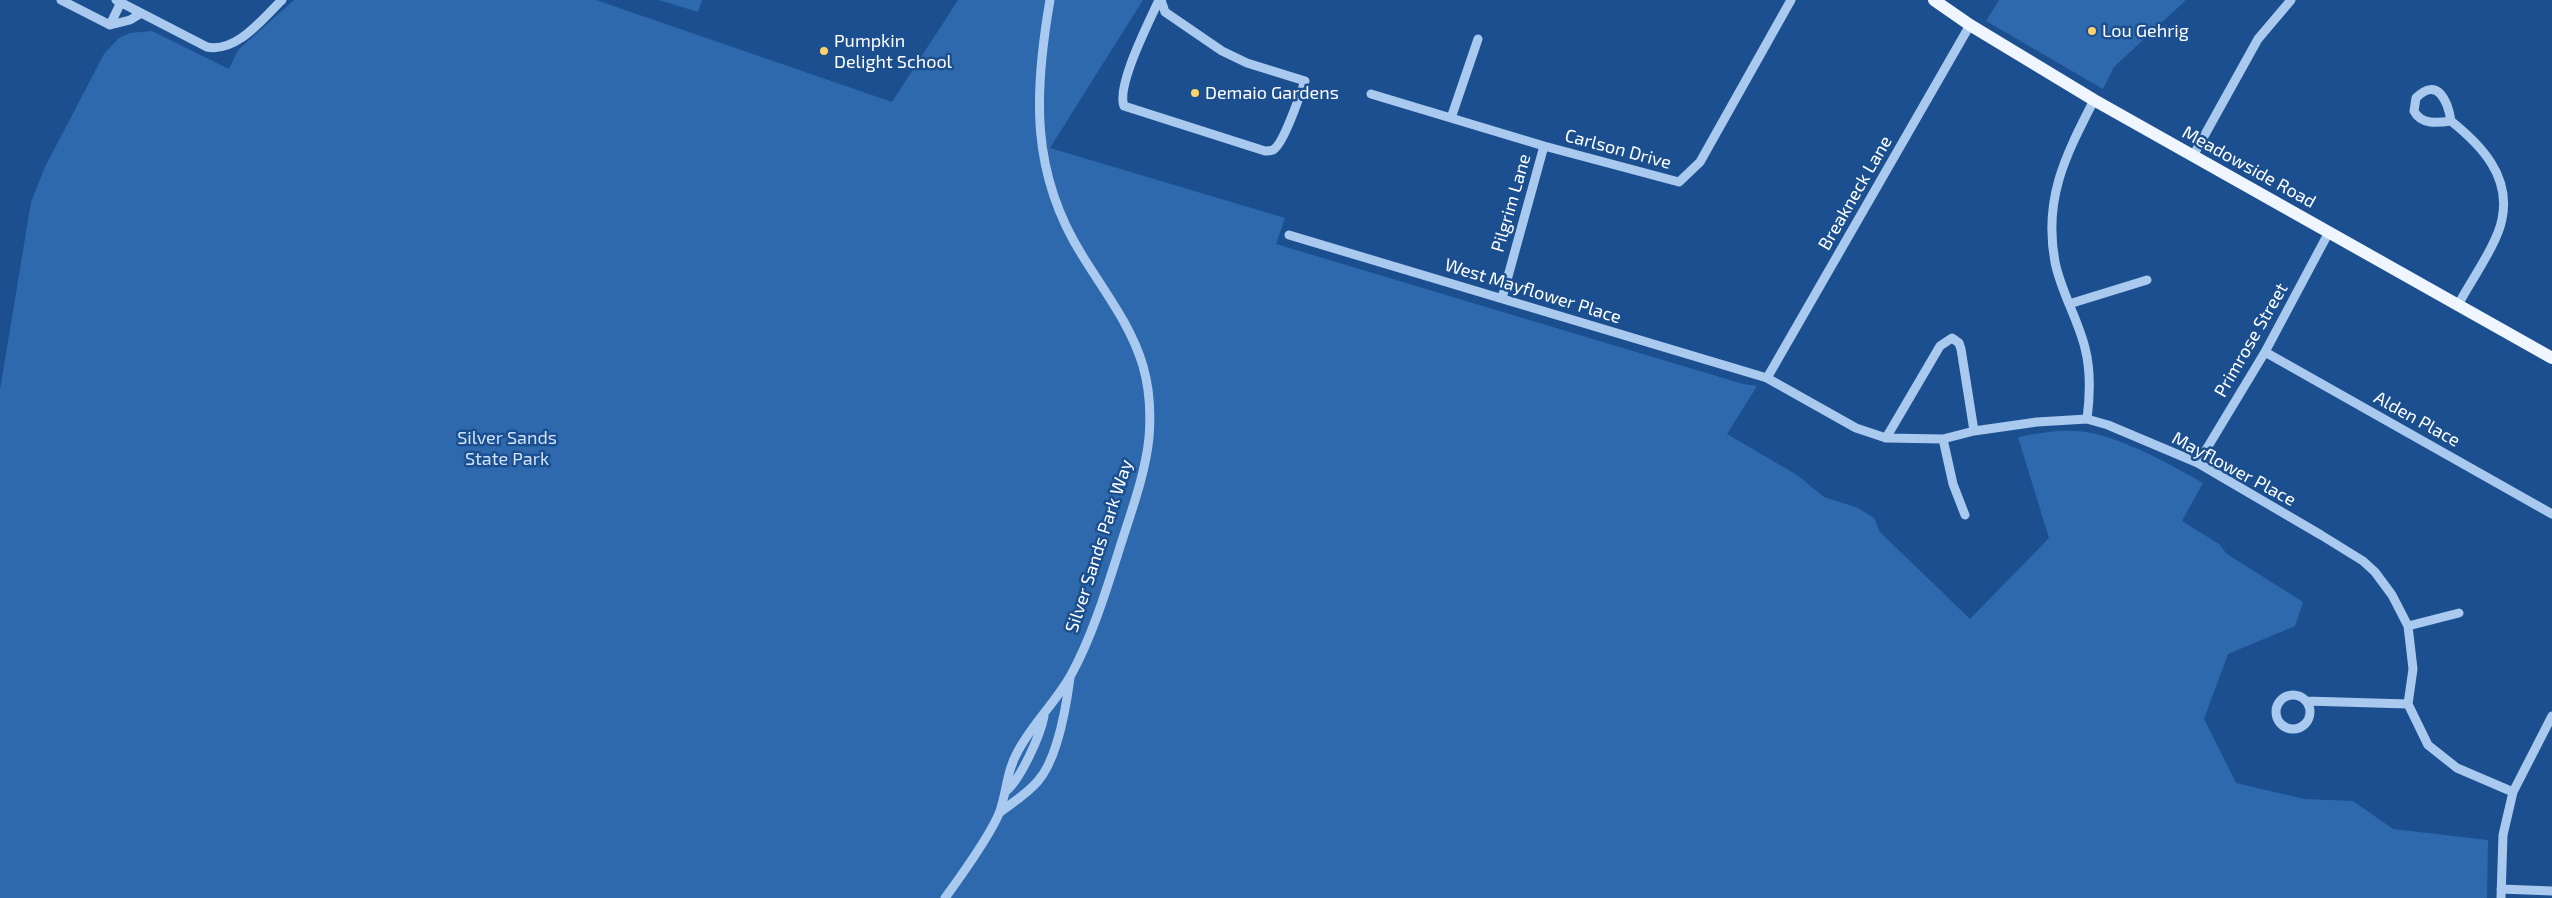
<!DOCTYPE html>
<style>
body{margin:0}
canvas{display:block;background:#1b4f8f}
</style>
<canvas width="2552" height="898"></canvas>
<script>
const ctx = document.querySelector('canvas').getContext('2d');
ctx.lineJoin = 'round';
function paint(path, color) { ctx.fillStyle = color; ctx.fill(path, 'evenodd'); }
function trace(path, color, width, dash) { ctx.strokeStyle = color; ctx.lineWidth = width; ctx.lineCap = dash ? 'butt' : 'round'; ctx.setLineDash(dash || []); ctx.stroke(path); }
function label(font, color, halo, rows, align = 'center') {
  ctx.font = font + ' "Exo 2",sans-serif'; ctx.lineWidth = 5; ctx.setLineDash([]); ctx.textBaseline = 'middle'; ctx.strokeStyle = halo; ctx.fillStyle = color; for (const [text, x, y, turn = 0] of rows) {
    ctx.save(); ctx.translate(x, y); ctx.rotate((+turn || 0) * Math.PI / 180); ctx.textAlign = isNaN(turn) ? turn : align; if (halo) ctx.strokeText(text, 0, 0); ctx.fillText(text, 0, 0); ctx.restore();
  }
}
const green = new Path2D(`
 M294 0H596L892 102 958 0H1143L1050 148 1285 218 1276 244 1743 384 1757 386 1727 434 1797 475 1824 497 1858 508 1874 518 1880 532 1970 619 2049 538 2018 437C2036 434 2056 430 2075 431 2114 432 2169 464 2203 483L2182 521 2219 544 2227 554 2303 602 2295 626 2228 654 2204 719 2236 783 2304 799 2353 801 2393 829 2488 840 2487 898H0V390L31 202 45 167 104 54 119 38 130 33 152 31 229 69 238 50Z
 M659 0H702L698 12Z
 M1999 0H2186L2114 67 2103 89 1986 21Z`);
const minor = new Path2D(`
 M61 0 110 25 130 20 140 14
 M116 0 207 47C237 53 263 18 282 0
 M1159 0C1149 22 1116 86 1124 106L1265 151C1268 151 1270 151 1273 150 1284 144 1300 94 1305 81L1247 63 1222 51 1165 12 1161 0
 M110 25 122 0
 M1371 94 1544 146 1679 182 1700 162 1791 0
 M1451 118 1478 39
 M2451 121C2448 102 2438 76 2416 98L2414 111C2421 125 2438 123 2451 121 2481 145 2511 176 2502 219 2498 243 2470 282 2458 305
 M2193 156 2258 39 2291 0
 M1289 235 1767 378 1856 428 1886 438 1943 439 1974 431 2037 422 2087 419 2108 425 2198 463 2321 535 2363 561 2375 572 2392 595 2408 626 2413 669 2408 704 2428 745 2457 768 2513 792
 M1502 298 1544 146
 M2069 304 2147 280
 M2265 352 2552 514
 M1767 378 1970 25
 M2087 419C2090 396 2091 371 2085 348 2078 319 2061 292 2055 262 2043 198 2066 155 2094 100
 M1886 438 1940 346 1952 338 1959 343 1961 349 1974 431
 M1943 439 1953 484 1965 515
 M2198 463 2265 352 2329 232
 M2408 626 2459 613
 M2276 712a17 17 0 1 1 34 0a17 17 0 1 1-34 0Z
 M2306 701 2408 704
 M1005 792C1020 781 1041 734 1044 716
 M999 813C1012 803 1027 794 1038 781 1058 758 1066 708 1070 678
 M2501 889 2552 891
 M945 898C961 876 991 835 1000 811 1007 790 1007 770 1018 751 1033 723 1056 702 1071 675 1092 637 1107 588 1120 547 1131 512 1145 475 1149 438 1151 413 1150 390 1143 366 1131 325 1104 291 1082 255 1030 172 1034 92 1050 0
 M2501 898 2503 835 2513 792 2552 716`);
const major = new Path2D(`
 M1934 0 1970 25 2094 100 2552 358`);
const markers = [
 [2092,31,5,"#ffd166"],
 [824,51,5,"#ffd166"],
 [1195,93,5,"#ffd166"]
];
const poiNames = [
 ["Lou Gehrig",2102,31],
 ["Pumpkin",834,41],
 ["Delight School",834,62],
 ["Demaio Gardens",1205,93]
];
const streetNames = [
 ["Carlson Drive",1618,149,15],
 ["Meadowside Road",2249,167,29],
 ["Breakneck Lane",1855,193,-60],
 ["Pilgrim Lane",1511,203,-74],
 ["West Mayflower Place",1533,291,17],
 ["Primrose Street",2251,340,-60],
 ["Alden Place",2417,419,29],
 ["Mayflower Place",2234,469,28],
 ["Silver Sands Park Way",1099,546,-72]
];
const parkNames = [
 ["Silver Sands",507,438],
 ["State Park",507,459]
];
paint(green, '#2e69ad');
trace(minor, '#a9c9ee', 9);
trace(major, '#f0f6ff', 12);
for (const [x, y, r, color] of markers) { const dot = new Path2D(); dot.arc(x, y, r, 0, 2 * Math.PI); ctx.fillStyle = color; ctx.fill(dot); trace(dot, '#1b4f8f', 2); }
label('18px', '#fff', '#1b4f8f', poiNames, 'left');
label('18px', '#fff', '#1b4f8f', streetNames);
label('18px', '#cfe3fa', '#1b4f8f', parkNames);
</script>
